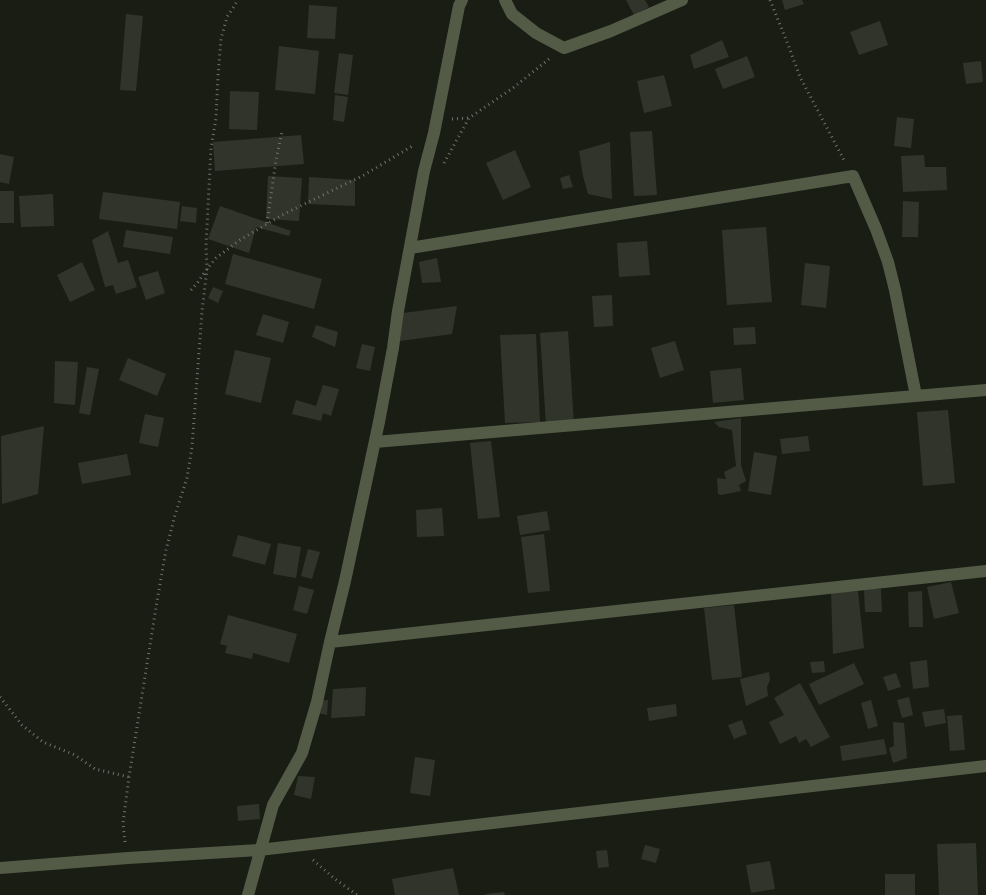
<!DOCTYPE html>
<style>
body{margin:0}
canvas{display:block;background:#191d14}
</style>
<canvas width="986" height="895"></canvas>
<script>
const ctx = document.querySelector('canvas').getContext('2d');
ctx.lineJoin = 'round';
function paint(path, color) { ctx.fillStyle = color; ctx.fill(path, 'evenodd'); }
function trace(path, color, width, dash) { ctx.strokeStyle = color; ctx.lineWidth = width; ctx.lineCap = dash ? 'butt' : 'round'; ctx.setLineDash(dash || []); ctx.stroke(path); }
const building = new Path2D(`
 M626 0H645L649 7 634 15Z
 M782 0H802L804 4 785 10Z
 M309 5 337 7 335 39 307 38Z
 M126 14 143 16 136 91 120 90Z
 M880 21 888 45 859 55 850 32Z
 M722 40 729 57 694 69 690 55Z
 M279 46 319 51 315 94 275 90Z
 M339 53 353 55 348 95 334 93Z
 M747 56 755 77 723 89 715 69Z
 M981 61 983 82 966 84 963 63Z
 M664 75 672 106 644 113 637 81Z
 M230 91 259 92 257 130 229 129Z
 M335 95 348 97 344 122 333 120Z
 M897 117 914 119 911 148 894 146Z
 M652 131 657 195 634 196 630 132Z
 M301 135 304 164 215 171 213 142Z
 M610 142 612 199 588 194 583 176 579 151Z
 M515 150 531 187 503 200 486 163Z
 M0 154 14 157 9 184 0 182Z
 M924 155 925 167H946L947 190 903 192 901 156Z
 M569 175 573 187 563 189 560 178Z
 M268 176 302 178 299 221 266 219Z
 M309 177 355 180V206L308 204Z
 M0 191H14V223H0Z
 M103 192 180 202 177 229 99 219Z
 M53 194 54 226 21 227 19 196Z
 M903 201 919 202 918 237H902Z
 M182 206 197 208 196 223 180 221Z
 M220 206 291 231 289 236 256 227 249 253 208 239Z
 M766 227 772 302 727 305 722 230Z
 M126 230 173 237 170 254 123 247Z
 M108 231 118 263 128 260 137 287 116 294 113 285 105 287 92 240Z
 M647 241 650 275 619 277 617 243Z
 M233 254 322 279 314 309 225 284Z
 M437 258 441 282 422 283 419 262Z
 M82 262 95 290 70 302 57 275Z
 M805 263 830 266 826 308 801 305Z
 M158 271 165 293 146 300 138 277Z
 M213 287 223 291 218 303 208 298Z
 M612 295 613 326 594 327 592 296Z
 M457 306 452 334 400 341 403 313Z
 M263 314 289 322 283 343 256 335Z
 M316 325 338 332 335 347 312 337Z
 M755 327 756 344 734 345 733 328Z
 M568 331 574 424 546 425 540 333Z
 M536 334 540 422 505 423 500 335Z
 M675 341 684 370 660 378 651 348Z
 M362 344 375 347 370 371 356 368Z
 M235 350 271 358 261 403 225 394Z
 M128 358 166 374 157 396 119 380Z
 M55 361 78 362 75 405 54 403Z
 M87 367 99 369 90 415 79 413Z
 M741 368 744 400 713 403 710 371Z
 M323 385 339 389 331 416 323 413 321 421 292 414 296 400 316 406Z
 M948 410 955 483 923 486 917 412Z
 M145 414 164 418 158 447 139 443Z
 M741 418V465L746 481 739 485 741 491 721 495 718 494 717 478 726 479 724 472 736 466 732 430 719 427 714 422Z
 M44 426 38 494 2 504 1 436Z
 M808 436 810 451 782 454 780 439Z
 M491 441 500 517 478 519 470 443Z
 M754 452 777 456 771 495 748 491Z
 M127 454 131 475 82 484 78 463Z
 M442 508 444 536 417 537 416 510Z
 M547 511 550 530 520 535 517 516Z
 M544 534 550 591 528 593 521 537Z
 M238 535 271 544 265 565 232 556Z
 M278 543 301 547 296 578 273 574Z
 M308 549 320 552 312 579 301 576Z
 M951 582 959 613 934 619 927 587Z
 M299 586 314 590 307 614 293 610Z
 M864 589H881L882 612H865Z
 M858 591 864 648 833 654 831 592Z
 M922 591 923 627H909L908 592Z
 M734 605 742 677 712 680 704 608Z
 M228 615 297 634 289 663 253 653 252 659 225 653 227 646 220 644Z
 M927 660 929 687 913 689 910 662Z
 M824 661 825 672 812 673 810 662Z
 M854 663 864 684 819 705 809 684Z
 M769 672 770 680 767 687 768 696 746 706 740 679Z
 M896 673 901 687 888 691 883 677Z
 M800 683 830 737 811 747 806 739 799 743 796 736 780 744 769 722 784 715 774 698Z
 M366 687 365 716 331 718 333 689Z
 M909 697 913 715 902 718 897 700Z
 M328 700 327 715 317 713 316 701Z
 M871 700 878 726 868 729 861 703Z
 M676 704 677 716 649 721 647 708Z
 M944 709 946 723 925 727 922 712Z
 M962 715 965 750 950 751 947 716Z
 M742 720 747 734 734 739 728 725Z
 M893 722 904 723 907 758 893 763 889 748 894 746Z
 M884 739 887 754 842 761 840 746Z
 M415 757 435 760 430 796 410 793Z
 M298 776 315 777 311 799 294 795Z
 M259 804 260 819 238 821 237 806Z
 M976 843 978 895H939L937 844Z
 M645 845 660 849 656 863 641 859Z
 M607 850 609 867 598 868 596 851Z
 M770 861 775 889 751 893 746 865Z
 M453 868 459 895H395L392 879Z
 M885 874H915V895H885Z
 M504 892 505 895H486V894Z`);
const path = new Path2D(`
 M770 0 789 47 800 77 845 162
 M452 119 468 118
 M444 163 469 118 513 88 549 59
 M267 223 276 160 282 132
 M191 290 198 282 207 269 216 258 240 240 282 215 364 175 414 145
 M0 697 22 725 43 742 75 755 95 769 129 777
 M125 842 123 823 129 777 157 601 166 550 175 515 187 478 192 447 202 311 207 269 206 246 211 148 216 118 218 76 221 39 227 17 238 0
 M313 860 335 879 357 895`);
const minor = new Path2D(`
 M505 0 512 14 536 33 564 48 611 31 682 0
 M410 248 853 176 876 229 888 262 895 290 916 396
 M375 442 986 390
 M330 642 986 571
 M0 868 128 858 259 850 986 766
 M248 895 273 805 302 753 317 702 330 642 345 581 379 422 393 348 398 311 424 171 434 133 459 6 462 0`);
paint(building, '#30342a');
trace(path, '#70736b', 3, [1, 4]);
trace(minor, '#535b47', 12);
</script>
